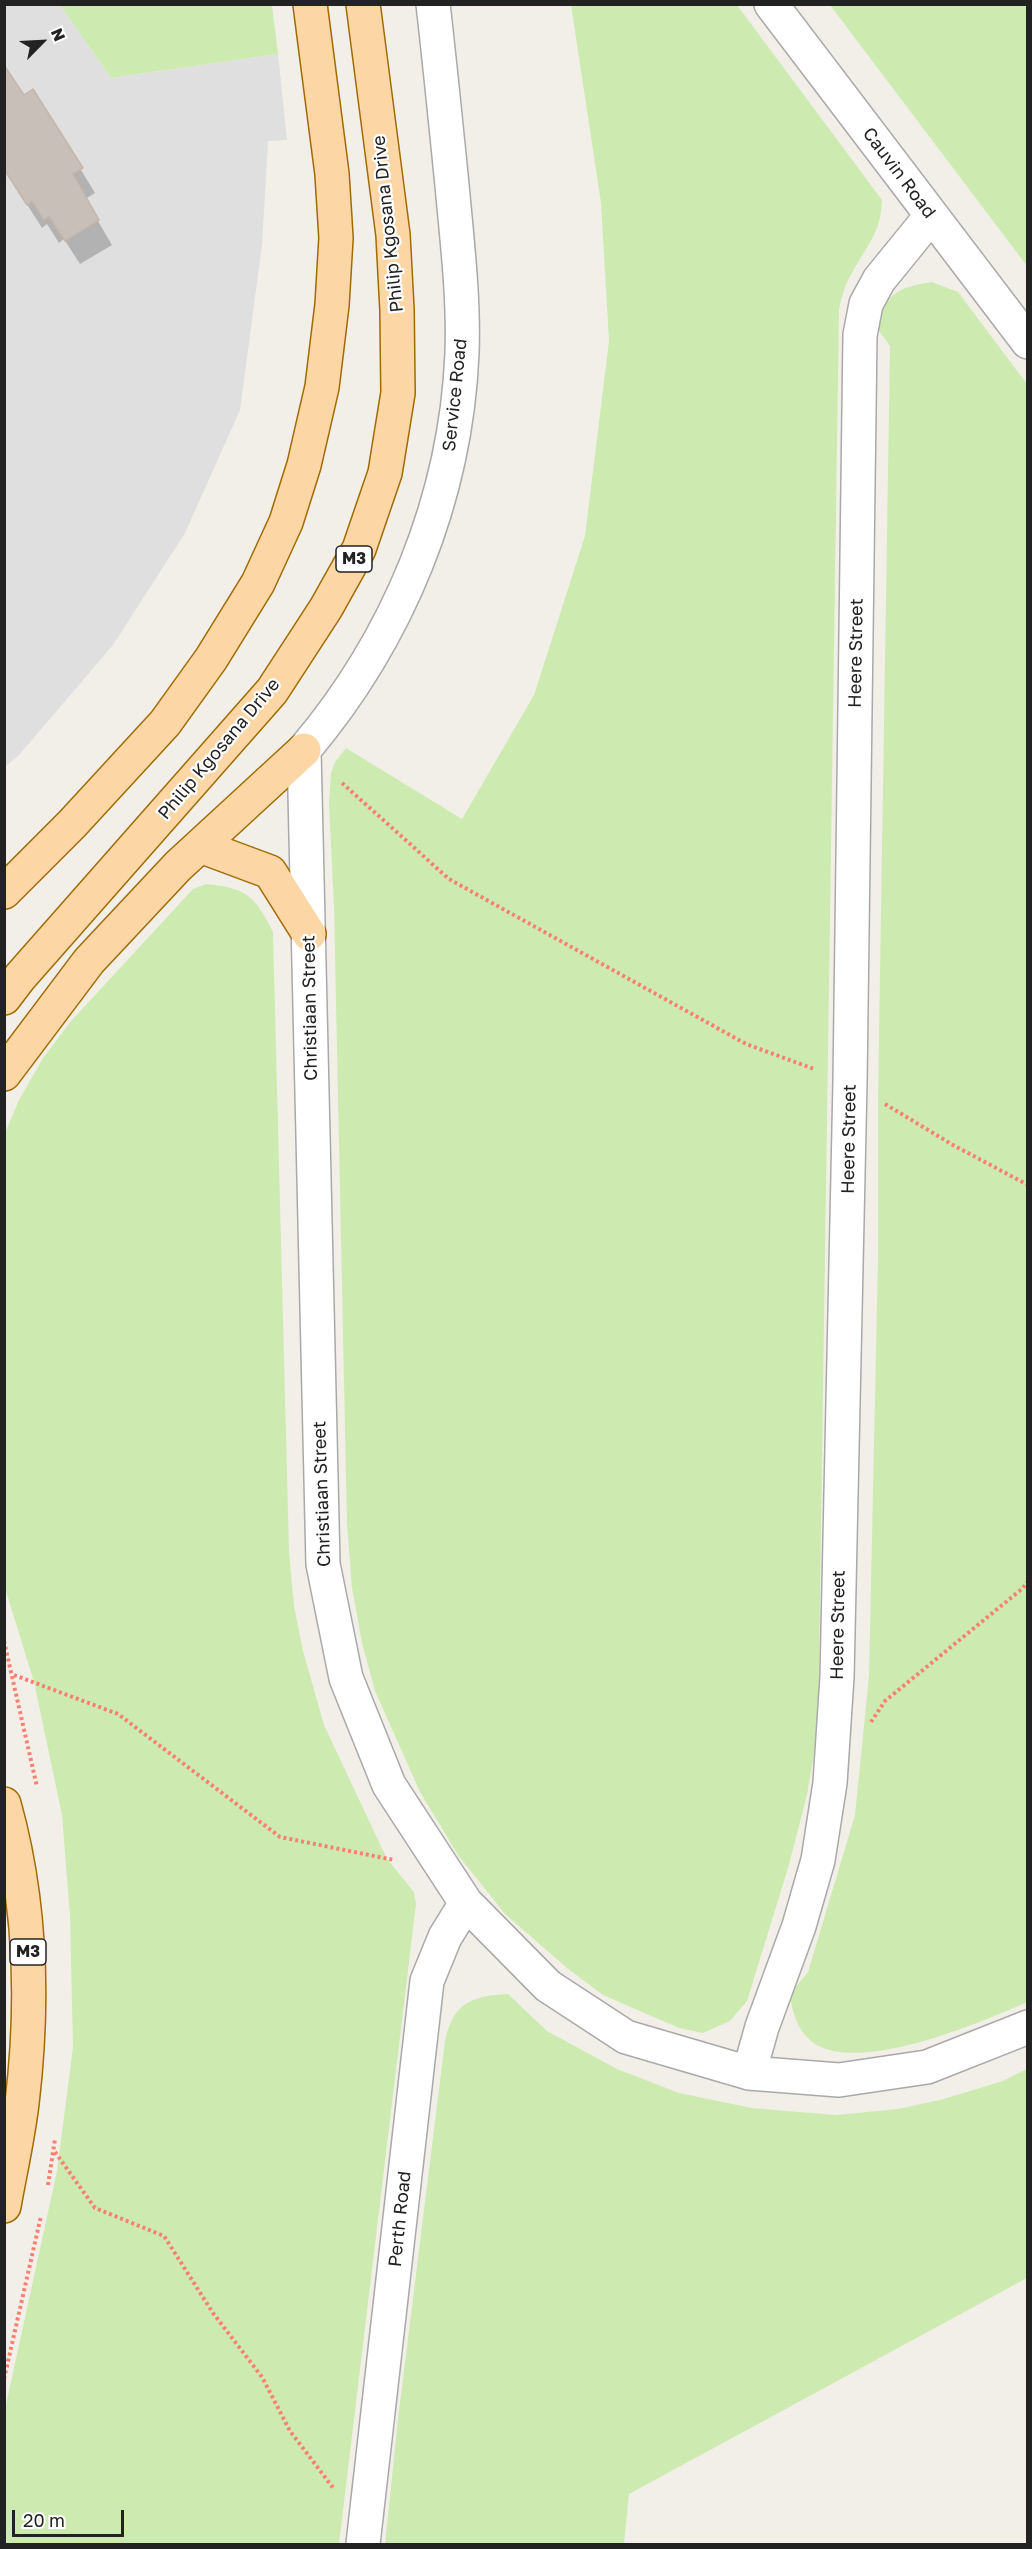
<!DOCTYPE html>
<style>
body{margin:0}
#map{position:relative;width:1032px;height:2549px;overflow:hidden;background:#f2efe9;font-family:"Golos Text",sans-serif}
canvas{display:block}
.frame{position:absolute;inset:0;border:6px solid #222;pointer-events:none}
.north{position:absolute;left:12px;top:12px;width:60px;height:60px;-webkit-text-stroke:4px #fff;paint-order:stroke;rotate:66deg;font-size:16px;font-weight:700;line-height:24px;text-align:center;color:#222}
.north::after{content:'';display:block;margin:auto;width:21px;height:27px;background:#222;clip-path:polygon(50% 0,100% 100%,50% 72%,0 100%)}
.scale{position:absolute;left:12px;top:2510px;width:112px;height:27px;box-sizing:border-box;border:3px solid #222;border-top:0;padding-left:8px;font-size:18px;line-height:21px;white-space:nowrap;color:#222;-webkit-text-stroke:4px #fff;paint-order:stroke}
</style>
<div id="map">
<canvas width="1032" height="2549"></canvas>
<div class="frame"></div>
<div class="north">N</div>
<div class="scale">20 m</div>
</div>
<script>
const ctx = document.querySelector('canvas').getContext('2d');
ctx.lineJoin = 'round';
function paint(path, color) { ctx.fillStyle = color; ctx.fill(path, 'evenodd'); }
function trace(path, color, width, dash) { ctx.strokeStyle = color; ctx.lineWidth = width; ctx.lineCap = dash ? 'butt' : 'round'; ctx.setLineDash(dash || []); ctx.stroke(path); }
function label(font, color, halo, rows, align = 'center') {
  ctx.font = font + ' "Golos Text",sans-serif'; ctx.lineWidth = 4.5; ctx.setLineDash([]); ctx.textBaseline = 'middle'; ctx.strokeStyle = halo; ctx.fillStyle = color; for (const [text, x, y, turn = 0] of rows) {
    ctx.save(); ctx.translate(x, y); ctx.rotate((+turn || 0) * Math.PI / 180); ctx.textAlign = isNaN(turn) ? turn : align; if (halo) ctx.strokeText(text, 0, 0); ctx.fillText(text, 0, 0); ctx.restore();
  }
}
const residential = new Path2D(`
 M5 5H60L111 78 278 54 287 140 268 141 262 245 240 410 185 533 113 645 19 755 5 767Z`);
const grass = new Path2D(`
 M60 5H272L278 54 111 78Z
 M571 5H737L882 200C881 233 867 245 852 273 845 284 842 296 839 309L818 1730 807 1795 788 1868 747 2001 730 2021 703 2033 679 2028 603 1995 567 1968 505 1914 458 1855 420 1792 375 1691 362 1643 352 1588 347 1524 334 907 329 804 331 773 335 762 346 748 462 819 534 695 585 536 609 341 601 203Z
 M830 5H1027V266Z
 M932 282 958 292 1027 384V2002C980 2023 871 2069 821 2047 800 2038 792 2014 790 1994L808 1972 855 1815 869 1676 878 1257V1099L890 346 877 328C885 293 899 287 932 282Z
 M206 884C247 888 255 896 273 932L289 1551 294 1606 303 1651 324 1725 387 1859 414 1892 416 1904 339 2544H5V2409L57 2171 73 2047 70 1916 62 1815 34 1682 5 1588V1133L19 1100 43 1058 71 1021 193 889Z
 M508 1994 547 2031 617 2069 679 2093 752 2108 836 2115 898 2109 940 2100 1003 2081 1027 2069V2278L629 2494 624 2544H385L398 2419 445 2041C453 2003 471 1996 508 1994Z`);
const shadow = new Path2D(`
 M33 91 95 193 85 199 112 245 80 264 64 239 59 243 47 224 42 228 4 168 24 97Z`);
const building = new Path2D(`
 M4 65 24 95 33 89 83 168 73 174 99 220 65 241 49 216 44 220 32 201 27 205 4 169Z`);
const path = new Path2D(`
 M342 783 449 879 746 1044 814 1069
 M885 1104 953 1145 1028 1185
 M4 1641 37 1787
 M14 1675 118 1714 280 1837 394 1860
 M871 1722 885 1701 1023 1588 1028 1581
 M55 2152 95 2208 164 2236 213 2313 262 2377 290 2431 334 2489
 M48 2185 55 2139
 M4 2379 41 2216`);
const street = new Path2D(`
 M433 4C440 65 446 125 452 185 457 241 464 297 462 353 456 499 398 639 304 750L323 1564 346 1678 389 1785 466 1903 548 1986 626 2037 749 2073 839 2080 927 2067 1028 2027
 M771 4 1028 342
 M749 2073 762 2027 799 1926 818 1860 830 1783 837 1677 850 1082 860 335 866 304 879 280 931 216
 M363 2544 427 1981 445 1937 466 1903`);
const primary = new Path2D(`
 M200 846 270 872 309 934
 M4 892 72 824 165 723 211 659 258 583 286 522 304 465 322 387 332 305 336 238 332 174 310 4
 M4 998 20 977 272 691 326 608 359 549 385 473 398 393 397 310 393 235 363 4
 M4 1074 89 961 178 866 304 750
 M4 1804C31 1901 34 2003 22 2103 18 2137 10 2172 4 2206`);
const shields = [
 [354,559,36],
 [28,1952,36]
];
const shieldNames = [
 ["M3",354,559],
 ["M3",28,1952]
];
const streetNames = [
 ["Cauvin Road",899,173,53],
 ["Philip Kgosana Drive",388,224,-96],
 ["Service Road",455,395,-84],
 ["Heere Street",856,653,-89],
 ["Philip Kgosana Drive",219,749,-50],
 ["Christiaan Street",310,1008,-91],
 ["Heere Street",849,1139,-89],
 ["Christiaan Street",322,1494,-92],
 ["Heere Street",838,1625,-89],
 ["Perth Road",400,2219,-84]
];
paint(residential, '#e0dfdf');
paint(grass, '#cdebb0');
paint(shadow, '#0003');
paint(building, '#c7bfb8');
trace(building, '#c4b6ab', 1.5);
trace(street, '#a9a9a9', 36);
trace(primary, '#a06b00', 36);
trace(path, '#fa8072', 4, [3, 3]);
trace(street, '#fff', 33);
trace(primary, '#fcd6a4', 33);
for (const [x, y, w] of shields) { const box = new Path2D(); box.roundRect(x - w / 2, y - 13, w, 26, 4.5); ctx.fillStyle = '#fff'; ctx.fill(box); trace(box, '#222', 1.5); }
label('bold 16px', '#222', null, shieldNames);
label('18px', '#222', '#fff', streetNames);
</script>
